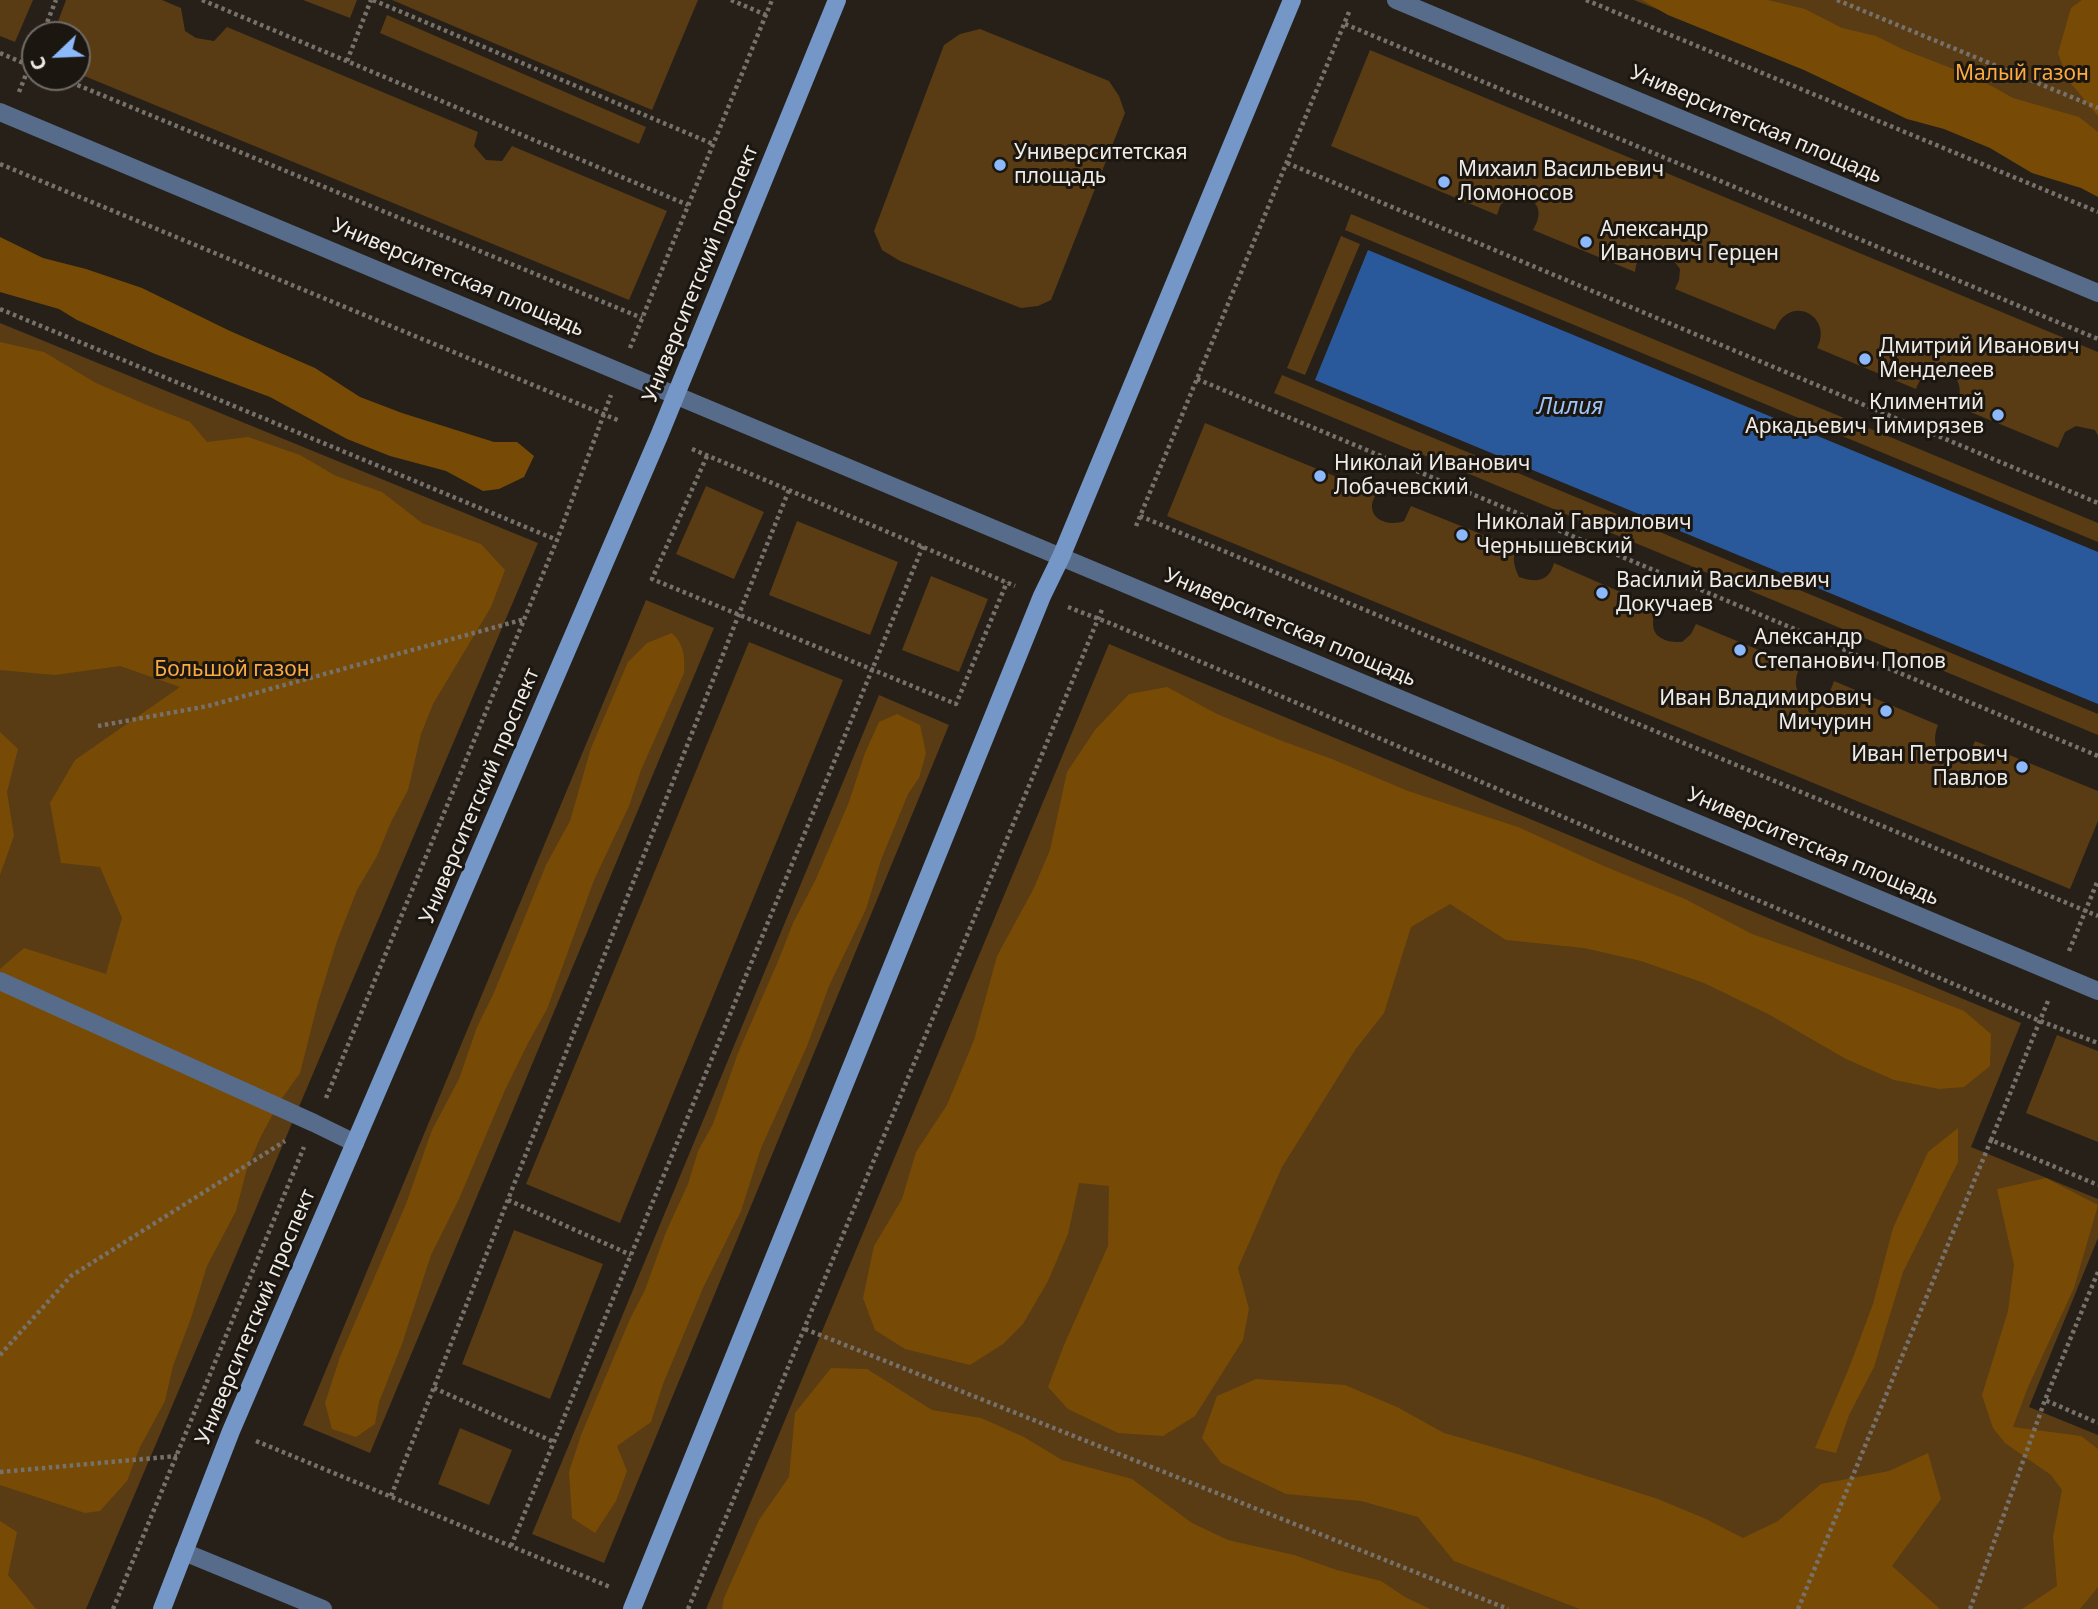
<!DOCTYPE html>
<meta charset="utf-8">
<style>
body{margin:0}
#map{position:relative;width:2098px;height:1609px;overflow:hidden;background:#262019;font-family:"Noto Sans",sans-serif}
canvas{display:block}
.north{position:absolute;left:21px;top:21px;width:70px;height:70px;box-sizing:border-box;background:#1c1610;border:2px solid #706b66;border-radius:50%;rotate:247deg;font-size:19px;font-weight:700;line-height:28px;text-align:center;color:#efebe6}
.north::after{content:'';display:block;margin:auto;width:24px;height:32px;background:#8bb9fc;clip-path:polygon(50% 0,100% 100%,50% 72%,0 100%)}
</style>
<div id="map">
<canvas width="2098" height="1609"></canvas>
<div class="north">С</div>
</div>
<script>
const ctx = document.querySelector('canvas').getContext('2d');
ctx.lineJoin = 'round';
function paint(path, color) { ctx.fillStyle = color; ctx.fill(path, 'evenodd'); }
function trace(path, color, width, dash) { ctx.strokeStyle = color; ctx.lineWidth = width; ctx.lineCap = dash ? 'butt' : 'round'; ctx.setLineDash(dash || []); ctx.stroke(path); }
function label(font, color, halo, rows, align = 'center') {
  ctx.font = font + ' "Noto Sans",sans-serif'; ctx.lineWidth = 6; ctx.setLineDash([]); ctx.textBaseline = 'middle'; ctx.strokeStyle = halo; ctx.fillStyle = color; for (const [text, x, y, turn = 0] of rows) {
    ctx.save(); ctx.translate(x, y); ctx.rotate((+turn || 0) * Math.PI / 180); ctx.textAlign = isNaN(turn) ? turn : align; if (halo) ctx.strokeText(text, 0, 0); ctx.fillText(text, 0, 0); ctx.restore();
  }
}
const green = new Path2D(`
 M0 0H33L15 42 0 36Z
 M66 0H162L181 8 185 31 196 38 214 41 227 27 478 132 474 146 486 160 502 161 512 146 667 211 629 300 77 73V35H53Z
 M303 0H357L350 18Z
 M392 0H698L652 110Z
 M1634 0H2098V185Z
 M387 15 646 127 639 144 380 33Z
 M980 29 1109 81 1119 96 1125 113 1051 300 1038 306 1021 308 900 261 882 250 874 231 944 45 960 34Z
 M1370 50 2098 352V436L2095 430 2076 426 2065 432 2058 448 1956 406C1973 373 1929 351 1916 389L1817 348C1834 317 1790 292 1775 330L1675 289 1679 280 1680 269C1667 248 1638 241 1635 272L1533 230C1548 206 1531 193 1507 197L1500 206 1497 215 1331 146Z
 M1351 214 2098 523V542L1345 230Z
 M1341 236 1360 244 1305 375 1287 368Z
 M0 323 538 543 86 1609H0Z
 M1282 375 2098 714V735L1274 393Z
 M1205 423 1376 493C1375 497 1372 501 1372 505 1371 522 1392 526 1404 521L1411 506 1516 548C1512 559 1514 566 1519 577 1536 583 1549 582 1554 563L1657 608C1646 632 1659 643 1682 642L1691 634 1696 624 1800 667C1789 689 1801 705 1825 698L1831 689 1834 681 1938 725C1924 759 1964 773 1975 741L2098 791V821L2070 889 1167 516Z
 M706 486 764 512 734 579 676 554Z
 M797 521 898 562 870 635 769 595Z
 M931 576 988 599 959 672 902 650Z
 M646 600 714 628 370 1453 303 1425Z
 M749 642 843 680 620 1223 526 1184Z
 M1109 644 2021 1023 1971 1147 2098 1199V1238L2029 1407 2098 1435V1609H706Z
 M879 695 949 725 604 1563 532 1534Z
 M2057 1035 2098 1051V1142L2026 1113Z
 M514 1230 603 1264 550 1399 462 1364Z
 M460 1428 512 1450 489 1505 438 1484Z`);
const forest = new Path2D(`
 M1642 0H1768L1805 9 1842 28 1876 36 1902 49 1979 79 2013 98 2079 117 2098 132V197L2081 188 2032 173 1990 148 1944 129 1907 119 1804 70 1668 15Z
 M2082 0H2098V116L2068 80 2058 53 2071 8Z
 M0 237 43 258 86 269 142 288 230 331 315 368 360 397 402 413 494 442H517L534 456 524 477 499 489 483 491 446 471 390 456 347 439 270 397 155 354 77 320 59 309 0 292Z
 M0 342 44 352 96 383 149 406 190 422 207 442 248 437 300 455 336 476 382 492 422 523 481 544 505 570 491 607 433 704 421 734 408 790 391 822 377 856 357 890 337 941 318 1002 300 1073 280 1101 260 1138 246 1172 236 1211 207 1266 191 1318 173 1366 165 1401 140 1447 127 1481 100 1511 85 1513 0 1485V969L24 948 106 974 122 918 100 867 61 863 50 803 75 760 180 687 120 666 55 675 0 670Z
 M672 633C684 644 685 657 684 673L641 770 629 806 594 880 547 1009 528 1043 505 1090 459 1199 431 1255 402 1344 379 1402 375 1424 356 1437 332 1429 325 1403 340 1357 406 1204 432 1130 459 1079 477 1027 493 995 546 865 570 821 591 748 628 662 647 643Z
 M1167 687 1217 714 1282 741 1332 759 1408 791 1518 827 1606 867 1685 899 1752 934 1895 984 1964 1011 1991 1034 1990 1066 1964 1087 1939 1089 1894 1080 1846 1059 1770 1015 1704 983 1641 961 1584 948 1506 940 1450 904 1411 927 1384 1013 1355 1050 1282 1167 1238 1268 1249 1309 1243 1340 1195 1416 1163 1436 1118 1433 1068 1409 1048 1387 1064 1345 1108 1246 1109 1186 1079 1183 1068 1234 1048 1281 1023 1324 1003 1344 970 1365 905 1349 875 1330 863 1298 874 1246 902 1199 916 1152 947 1105 974 1040 997 956 1033 890 1050 850 1067 772 1095 730 1129 694Z
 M897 714 920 725 926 753 919 778 908 794 881 860 866 909 829 986 807 1046 761 1148 741 1211 703 1288 663 1384 651 1422 617 1446 627 1471 616 1501 595 1533 572 1518 569 1472 581 1435 630 1319 645 1290 666 1232 688 1184 698 1151 713 1124 738 1053 779 959 793 923 815 881 849 802 865 753 879 722Z
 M0 732 18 749 7 792 14 836 0 875Z
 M1958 1128V1162L1903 1272 1874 1367 1849 1415 1836 1453 1815 1448 1849 1368 1873 1304 1893 1228 1928 1152Z
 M2046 1178 2098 1205 2074 1288 2028 1387 2013 1427 2081 1436 2098 1449V1587L2080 1609H2022L2057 1586 2053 1537 2062 1490 2051 1475 2005 1443 1993 1428 1982 1395 2008 1311 2014 1265 1997 1189Z
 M831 1368 867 1369 932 1410 981 1418 1024 1437 1062 1460 1132 1479 1192 1523 1228 1540 1294 1555 1337 1570 1381 1581 1405 1597 1430 1609H722L724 1598 759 1520 789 1477 795 1413Z
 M1256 1379 1345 1385 1397 1407 1444 1433 1524 1456 1658 1499 1706 1519 1743 1538 1778 1521 1821 1484 1889 1471 1928 1453 1941 1499 1892 1566 1940 1609H1580L1454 1561 1418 1517 1361 1501 1286 1494 1221 1463 1202 1438 1217 1396Z
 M0 1521 17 1532 8 1575 36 1609H0Z`);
const water = new Path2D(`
 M1368 250 2098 552V704L1315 380Z`);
const path = new Path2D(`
 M202 0 688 205
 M373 0 713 144
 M731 0 766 15
 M1586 0 2098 212
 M1837 0 2098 108
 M1345 24 2098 339
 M42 35 56 0
 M0 53 35 68
 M347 61 371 0
 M58 77 642 318
 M19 92 35 52
 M1287 163 2098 503
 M0 164 620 421
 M0 309 557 540
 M630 348 772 0
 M1197 379 2098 756
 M692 449 1015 586
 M707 456 652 579 956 704 1007 582
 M1140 516 2098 916
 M1136 526 1349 12
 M1068 607 1117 626 2040 1021 2098 1043
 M98 726 208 706 525 619
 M2069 951 2098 880
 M2048 1001 1991 1140 2098 1185
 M326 1098 557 540 611 395
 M508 1200 631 1255
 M2098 1272 2045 1400 2098 1423
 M805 1329 1508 1609
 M0 1355 71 1276 285 1141
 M434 1388 554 1442
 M256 1441 610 1587
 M0 1472 177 1456
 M391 1496 739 614 789 490
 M511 1546 923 546
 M113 1609 304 1147
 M688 1609 1103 607
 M1798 1609 1991 1140
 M1970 1609 2045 1400`);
const service = new Path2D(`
 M0 981 314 1123 355 1143`);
const minor = new Path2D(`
 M1396 0 2098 293
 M1061 557 2098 991`);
const tertiary = new Path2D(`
 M0 112 1061 557
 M184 1552 323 1609`);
const secondary = new Path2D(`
 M162 1609 231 1431 659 436 837 0
 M632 1609 1042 596 1061 557 1292 0`);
const markers = [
 [1000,165,7,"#8bb9fc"],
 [1444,182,7,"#8bb9fc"],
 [1586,242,7,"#8bb9fc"],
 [1865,359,7,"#8bb9fc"],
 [1998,415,7,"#8bb9fc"],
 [1320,476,7,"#8bb9fc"],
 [1462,535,7,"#8bb9fc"],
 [1602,593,7,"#8bb9fc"],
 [1740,650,7,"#8bb9fc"],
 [1886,711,7,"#8bb9fc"],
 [2022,767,7,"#8bb9fc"]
];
const parkNames = [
 ["Малый газон",2022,74],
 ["Большой газон",232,670]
];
const streetNames = [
 ["Университетская площадь",1756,125,23],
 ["Университетский проспект",701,274,-68],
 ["Университетская площадь",458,278,23],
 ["Университетская площадь",1290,628,23],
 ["Университетский проспект",480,796,-67],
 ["Университетская площадь",1813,847,23],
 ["Университетский проспект",256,1317,-67]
];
const poiNames = [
 ["Университетская",1014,153],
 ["площадь",1014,177],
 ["Михаил Васильевич",1458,170],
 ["Ломоносов",1458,194],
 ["Александр",1600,230],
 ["Иванович Герцен",1600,254],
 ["Дмитрий Иванович",1879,347],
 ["Менделеев",1879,371],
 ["Климентий",1984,403,"right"],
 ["Аркадьевич Тимирязев",1984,427,"right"],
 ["Николай Иванович",1334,464],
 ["Лобачевский",1334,488],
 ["Николай Гаврилович",1476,523],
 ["Чернышевский",1476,547],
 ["Василий Васильевич",1616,581],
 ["Докучаев",1616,605],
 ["Александр",1754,638],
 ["Степанович Попов",1754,662],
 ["Иван Владимирович",1872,699,"right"],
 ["Мичурин",1872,723,"right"],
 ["Иван Петрович",2008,755,"right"],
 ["Павлов",2008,779,"right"]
];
const waterNames = [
 ["Лилия",1570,407]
];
paint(green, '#593b14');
paint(forest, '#774b05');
paint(water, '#2a599b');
trace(path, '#76716b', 4.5, [3.5, 3.5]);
trace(service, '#576c8a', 18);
trace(minor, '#576c8a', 18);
trace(tertiary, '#576c8a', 18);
trace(secondary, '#7597c7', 18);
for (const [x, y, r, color] of markers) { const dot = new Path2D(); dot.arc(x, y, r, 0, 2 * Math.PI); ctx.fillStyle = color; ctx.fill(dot); trace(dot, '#1c1610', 2.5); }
label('21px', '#fbab41', '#1c1610', parkNames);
label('21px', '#efebe6', '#1c1610', streetNames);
label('21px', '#efebe6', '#1c1610', poiNames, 'left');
label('italic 23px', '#9dc3fb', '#1c1610', waterNames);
</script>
